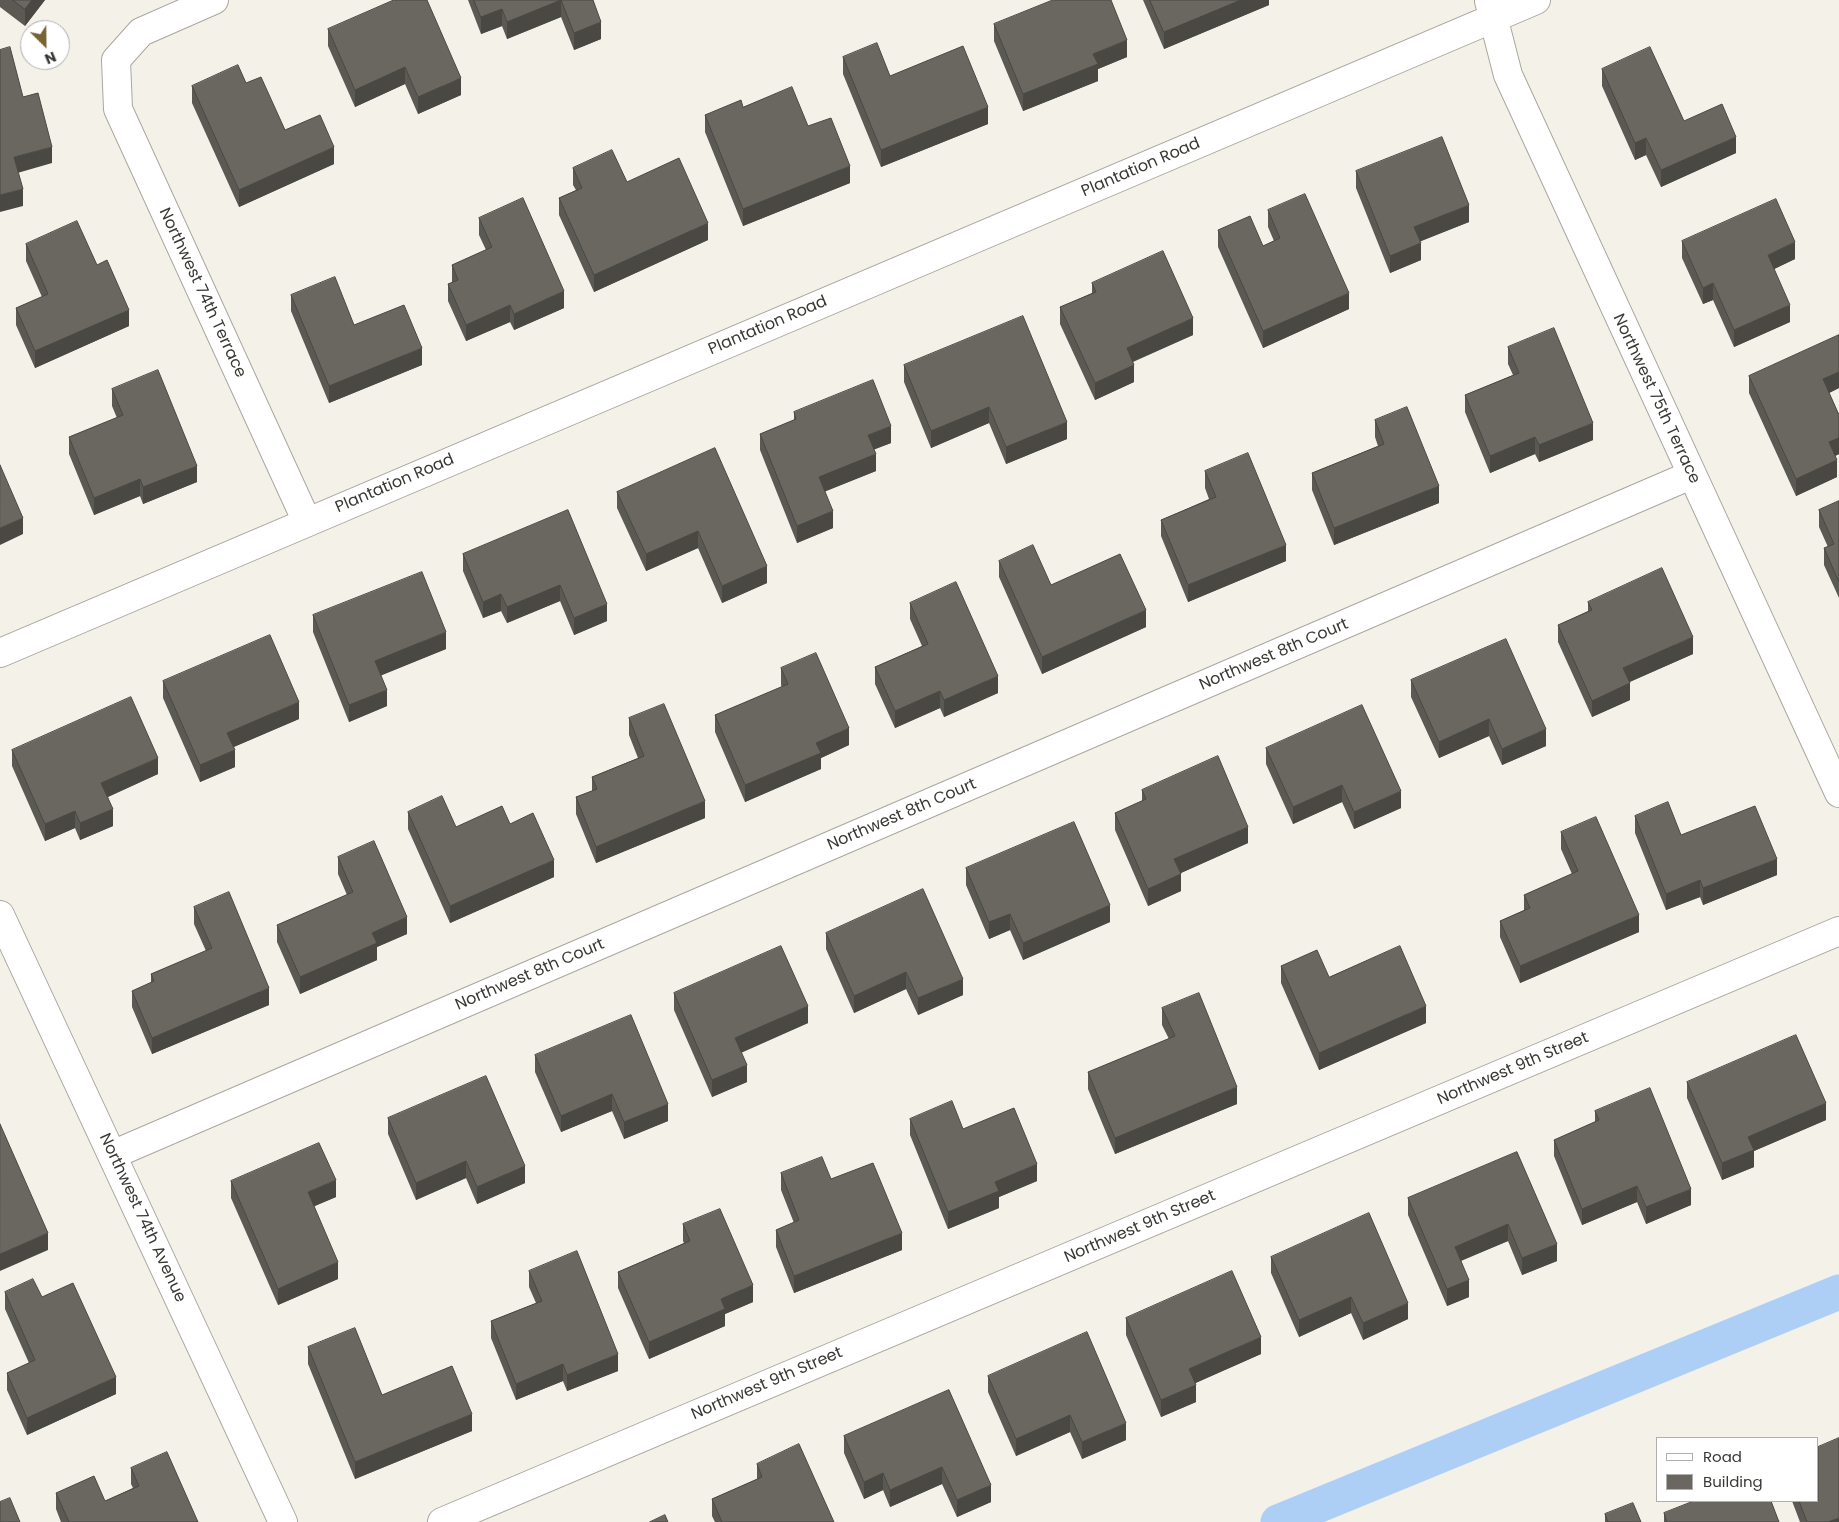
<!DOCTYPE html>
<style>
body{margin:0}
#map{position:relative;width:1839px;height:1522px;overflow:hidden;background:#f4f1e9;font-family:Poppins,sans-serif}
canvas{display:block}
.legend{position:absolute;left:1656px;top:1437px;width:162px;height:65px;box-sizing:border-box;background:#fff;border:1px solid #b0afae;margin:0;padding:6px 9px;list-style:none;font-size:15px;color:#393835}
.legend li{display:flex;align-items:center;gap:10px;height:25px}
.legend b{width:25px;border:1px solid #b0afae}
.north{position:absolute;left:20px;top:20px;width:50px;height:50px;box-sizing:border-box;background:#fff;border:1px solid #b0afae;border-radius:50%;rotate:157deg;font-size:14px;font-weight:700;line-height:20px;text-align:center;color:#393835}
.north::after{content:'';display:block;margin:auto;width:18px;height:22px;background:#786333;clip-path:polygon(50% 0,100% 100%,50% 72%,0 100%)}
</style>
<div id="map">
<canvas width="1839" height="1522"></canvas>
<ul class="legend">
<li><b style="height:6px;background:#fff"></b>Road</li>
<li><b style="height:14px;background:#696760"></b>Building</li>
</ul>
<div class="north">N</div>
</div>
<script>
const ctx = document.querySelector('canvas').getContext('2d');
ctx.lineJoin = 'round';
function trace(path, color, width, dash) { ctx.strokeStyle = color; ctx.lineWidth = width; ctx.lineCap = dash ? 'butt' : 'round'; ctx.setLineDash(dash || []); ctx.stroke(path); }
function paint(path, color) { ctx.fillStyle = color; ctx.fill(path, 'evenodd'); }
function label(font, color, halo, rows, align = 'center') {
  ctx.font = font + ' Poppins,sans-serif'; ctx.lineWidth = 5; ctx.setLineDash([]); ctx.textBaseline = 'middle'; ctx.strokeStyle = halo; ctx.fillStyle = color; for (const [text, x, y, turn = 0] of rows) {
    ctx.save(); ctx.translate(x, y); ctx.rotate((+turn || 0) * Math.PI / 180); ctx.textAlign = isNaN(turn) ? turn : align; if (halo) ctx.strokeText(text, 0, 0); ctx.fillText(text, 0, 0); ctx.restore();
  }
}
const canal = new Path2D(`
 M1278 1522 1839 1292`);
const minor = new Path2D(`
 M214 0 141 32 116 60 118 109 307 522
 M1489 1 1508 75 1839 793
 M0 653 1536 0
 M0 915 283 1522
 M112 1155 1691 475
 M442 1522 1839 931`);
const wall = new Path2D(`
 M0 0H45L25 26 0 7Z
 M468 0H593L601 39 574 50 561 17 507 39 502 26 481 34Z
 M1143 0H1269V5L1164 49Z
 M994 24 1127 57 1098 69V81L1023 111 994 41Z
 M328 29 461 95 418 114 405 84 355 107 328 46Z
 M843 57 890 76 988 124 881 167 843 74Z
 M1602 69 1684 121 1736 153 1661 187 1646 155 1635 160 1602 86Z
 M246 83 285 130 334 164 239 207 192 103V86Z
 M743 107 808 126 850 183 743 226 705 132V115Z
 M573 168 627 182 708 240 594 292 559 215V198L576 190 573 185Z
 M1356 171 1469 222 1420 241 1421 260 1390 273 1356 188Z
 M1268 210 1349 309 1263 348 1218 247V230L1263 246 1274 241 1268 227Z
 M479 218 564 308 514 330 510 322 466 341 448 301V284L452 283V265L486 250 479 235Z
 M1682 241 1795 259 1774 269 1790 322 1734 347 1713 300 1703 304 1682 258Z
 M26 244 97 265 129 326 35 368 16 325V308L42 297 26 261Z
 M1092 283 1193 335 1133 362 1134 382 1095 400 1060 324V307L1092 293Z
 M291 295 354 325 422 365 329 403 291 311Z
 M1839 335V388L1829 393 1839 415V454L1835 456 1837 477 1796 496 1749 393V376Z
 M1508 347 1593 440 1539 462 1535 454 1490 473 1465 412V395L1513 375 1508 364Z
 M904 365 1067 439 1006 464 989 423 931 448 904 382Z
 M112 389 197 482 143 504 140 496 94 515 69 454V437L117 418 112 406Z
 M794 412 891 443 874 449 876 471 825 491 833 528 797 543 760 450V434L794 420Z
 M1375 420 1439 503 1334 545 1312 490V473L1378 446 1375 437Z
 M715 448 767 583 722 603 698 548 646 571 617 508V492Z
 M1205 471 1286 561 1188 602 1161 536V520L1209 499 1205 488Z
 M1839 501V598L1824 565V548L1828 547 1819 527V510Z
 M568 510 607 621 574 635 560 601 507 623 501 611 483 618 463 571V554Z
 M999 561 1051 585 1146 627 1042 674 999 577Z
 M1588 602 1693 654 1629 682 1630 700 1592 717 1558 642V625L1588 611Z
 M910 603 998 693 944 717 940 708 895 728 875 684V667L922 646 910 619Z
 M313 615 446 649 381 675 387 706 349 722 313 632Z
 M781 668 849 745 821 758V769L745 802 715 732V715L782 687 781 685Z
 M1411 680 1546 746 1502 765 1489 736 1439 758 1411 697Z
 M163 681 299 719 233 747 235 767 200 782 163 698Z
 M629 718 705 818 596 863 576 814V797L592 791V777L638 758 629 735Z
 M1266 748 1401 808 1354 829 1342 802 1293 824 1266 764Z
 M12 750 158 774 108 797 113 826 80 840 75 828 45 841 12 766Z
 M1142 790 1248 843 1181 873V891L1148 906 1115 830V813L1142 801Z
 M408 812 456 827 510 824 554 877 450 923 408 829Z
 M1635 816 1681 835 1777 875 1703 905 1700 897 1666 910 1635 833Z
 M1561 832 1639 932 1520 983 1500 937V921L1524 910V895L1572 874 1561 849Z
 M338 857 407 934 377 947V960L300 994 277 942V925L347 895 338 874Z
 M966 868 1110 922 1023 960 1010 930 989 939 966 885Z
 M194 907 269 1005 152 1054 132 1007V991L151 983V974L206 951 194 924Z
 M826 933 963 995 918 1015 906 989 854 1013 826 949Z
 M1281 966 1329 977 1426 1023 1319 1070 1281 983Z
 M674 993 808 1023 741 1053 747 1082 712 1097 674 1010Z
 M1162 1008 1237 1104 1115 1154 1088 1089V1072L1169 1039 1162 1025Z
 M535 1055 668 1121 624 1139 612 1111 561 1132 535 1072Z
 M1687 1082 1826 1120 1754 1151V1167L1722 1180 1687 1098Z
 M1595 1111 1691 1205 1646 1224 1637 1202 1582 1225 1554 1156V1140L1595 1122Z
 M388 1118 525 1183 477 1204 466 1178 416 1200 388 1134Z
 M910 1119 963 1129 1037 1181 999 1197V1208L948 1229 910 1135Z
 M1517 1152 1557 1261 1522 1275 1508 1241 1461 1261 1469 1297 1447 1306 1408 1215V1198Z
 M781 1173 831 1179 902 1250 794 1293 776 1247V1230L794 1223 781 1190Z
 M231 1181 336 1197 314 1206 338 1279 278 1305 231 1198Z
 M683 1224 753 1302 725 1314V1326L649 1359 618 1288V1272L684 1243 683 1241Z
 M1271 1257 1408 1319 1363 1340 1351 1313 1299 1337 1271 1273Z
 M529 1271 618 1371 567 1391 563 1381 516 1400 491 1338V1321L536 1303 529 1287Z
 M5 1292 116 1394 27 1435 7 1390V1373L29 1363 5 1309Z
 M1126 1318 1261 1354 1195 1383 1196 1402 1161 1417 1126 1335Z
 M308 1347 382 1395 472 1431 355 1479 308 1364Z
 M988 1376 1126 1440 1082 1459 1070 1432 1016 1456 988 1392Z
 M949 1390 991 1502 957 1517 942 1484 890 1507 883 1490 864 1499 844 1453V1436Z
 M757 1464 834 1522H715L712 1516V1499L757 1479Z
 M131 1468 198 1522H61L56 1509V1493L105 1501 133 1488 131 1484Z
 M1792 1501H1818L1839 1522H1800Z
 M1664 1513 1779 1522H1664Z
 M1605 1514 1641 1522H1605Z`);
const shadedWall = new Path2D(`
 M32 0H45L25 26V9Z
 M561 0V17L507 39V22Z
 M1241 0H1269V5L1164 49V32Z
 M502 9V26L481 34V17Z
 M601 22V39L574 50V33Z
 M1127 40V57L1098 69V81L1023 111V94L1093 54Z
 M405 67V84L355 107V90Z
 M461 78V95L418 114V97Z
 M988 107V124L881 167V150Z
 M1736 137V153L1661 187V170Z
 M1646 138V155L1635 160V143Z
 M52 147V163L14 174V157Z
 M334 147V164L239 207V190Z
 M850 166V183L743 226V209Z
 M23 189V206L0 212V195Z
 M1469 205V222L1414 244V227Z
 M708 223V240L594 292V275Z
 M1795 242V259L1768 272V255Z
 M1421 243V260L1390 273V256Z
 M1713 283V300L1703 304V288Z
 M564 291V308L514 330V314Z
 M1349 293V309L1263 348V331Z
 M510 305V322L466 341V325Z
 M1790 305V322L1734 347V330Z
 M129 310V326L35 368V351Z
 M1193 318V335L1127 364V348Z
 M422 348V365L329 403V386Z
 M1134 365V382L1095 400V383Z
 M1839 372V388L1823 396V379Z
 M989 407V423L931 448V431Z
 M1067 422V439L1006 464V447Z
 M1593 423V440L1539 462V445Z
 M891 426V443L868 452V435Z
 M1535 437V454L1490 473V456Z
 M1839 438V454L1829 459V442Z
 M876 454V471L819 494V477Z
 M1837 460V477L1796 496V479Z
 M197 466V482L143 504V487Z
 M140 479V496L94 515V498Z
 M1439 486V503L1334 545V528Z
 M833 511V528L797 543V526Z
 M23 518V534L0 545V528Z
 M698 531V548L646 571V554Z
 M1286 545V561L1188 602V585Z
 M767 566V583L722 603V586Z
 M560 585V601L507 623V607Z
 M501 594V611L483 618V602Z
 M607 604V621L574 635V618Z
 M1146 610V627L1042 674V657Z
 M446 632V649L375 678V661Z
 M1693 637V654L1623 685V668Z
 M998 676V693L944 717V700Z
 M1630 683V700L1592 717V701Z
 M387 690V706L349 722V705Z
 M940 691V708L895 728V711Z
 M299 702V719L227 750V733Z
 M1489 719V736L1439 758V742Z
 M849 728V745L821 758V769L745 802V785L816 743Z
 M1546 729V746L1502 765V749Z
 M235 750V767L200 782V765Z
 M158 758V774L101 800V783Z
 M1342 785V802L1293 824V807Z
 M1401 791V808L1354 829V812Z
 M705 801V818L596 863V847Z
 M113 809V826L80 840V823Z
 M75 811V828L45 841V824Z
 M1248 827V843L1174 876V859Z
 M1777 859V875L1703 905V888Z
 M554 860V877L450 923V906Z
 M1181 874V891L1148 906V889Z
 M1700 880V897L1666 910V894Z
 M1110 905V922L1023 960V943Z
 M1010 914V930L989 939V922Z
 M1639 915V932L1520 983V966Z
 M407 917V934L377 947V960L300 994V977L372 933Z
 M906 972V989L854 1013V996Z
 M963 979V995L918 1015V998Z
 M269 988V1005L152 1054V1038Z
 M808 1006V1023L735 1055V1038Z
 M1426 1006V1023L1319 1070V1053Z
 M747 1065V1082L712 1097V1080Z
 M1237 1087V1104L1115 1154V1138Z
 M612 1094V1111L561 1132V1116Z
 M1826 1103V1120L1754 1151V1167L1722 1180V1163L1748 1137Z
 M668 1104V1121L624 1139V1122Z
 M466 1161V1178L416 1200V1183Z
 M1037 1164V1181L999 1197V1208L948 1229V1212L995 1182Z
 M525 1166V1183L477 1204V1187Z
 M336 1180V1197L308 1209V1192Z
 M1637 1186V1202L1582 1225V1209Z
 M1691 1189V1205L1646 1224V1207Z
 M1508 1224V1241L1455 1263V1247Z
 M48 1233V1250L0 1271V1254Z
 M902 1233V1250L794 1293V1276Z
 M1557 1244V1261L1522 1275V1258Z
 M338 1262V1279L278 1305V1289Z
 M1469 1280V1297L1447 1306V1289Z
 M753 1285V1302L725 1314V1326L649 1359V1342L721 1299Z
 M1351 1297V1313L1299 1337V1320Z
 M1408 1303V1319L1363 1340V1323Z
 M1261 1337V1354L1189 1386V1369Z
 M618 1354V1371L567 1391V1375Z
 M563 1364V1381L516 1400V1384Z
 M116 1377V1394L27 1435V1418Z
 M1196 1385V1402L1161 1417V1400Z
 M472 1414V1431L355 1479V1462Z
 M1070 1415V1432L1016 1456V1439Z
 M1126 1423V1440L1082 1459V1442Z
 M942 1467V1484L890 1507V1490Z
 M883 1473V1490L864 1499V1482Z
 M991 1485V1502L957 1517V1500Z
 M1839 1518V1522H1828Z`);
const building = new Path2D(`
 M13 0H32L25 9Z
 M394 0H427L461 78 418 97 405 67 355 90 328 29Z
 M474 0H593L601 22 574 33 561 0 507 22 502 9 481 17Z
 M1053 0H1111L1127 40 1093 54 1098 64 1023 94 994 24Z
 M1150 0H1241L1164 32Z
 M877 43 890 76 963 46 988 107 881 150 843 57Z
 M10 47 23 97 38 93 52 147 14 157 23 189 0 195V50Z
 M1650 47 1684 121 1722 104 1736 137 1661 170 1646 138 1635 143 1602 69Z
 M238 65 246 83 261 77 285 130 320 115 334 147 239 190 192 86Z
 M792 87 808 126 831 118 850 166 743 209 705 115 741 100 743 107Z
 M1442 137 1469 205 1414 227 1421 243 1390 256 1356 171Z
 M612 150 627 182 679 158 708 223 594 275 559 198 582 188 573 168Z
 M1305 194 1349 293 1263 331 1218 230 1250 216 1263 246 1280 238 1268 210Z
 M523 198 564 291 514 314 510 305 466 325 448 284 458 280 452 265 492 247 479 218Z
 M1776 199 1795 242 1768 255 1790 305 1734 330 1713 283 1703 288 1682 241Z
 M77 221 97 265 107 260 129 310 35 351 16 308 48 294 26 244Z
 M1163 251 1193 318 1127 348 1134 365 1095 383 1060 307 1096 292 1092 283Z
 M335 277 354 325 404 305 422 348 329 386 291 295Z
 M1023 316 1067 422 1006 447 989 407 931 431 904 365Z
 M1554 328 1593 423 1539 445 1535 437 1490 456 1465 395 1519 373 1508 347Z
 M1839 335V372L1823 379 1839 415V438L1829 442 1837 460 1796 479 1749 376Z
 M158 370 197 466 143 487 140 479 94 498 69 437 123 415 112 389Z
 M873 380 891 426 868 435 876 454 819 477 833 511 797 526 760 434 796 419 794 412Z
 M1407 407 1439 486 1334 528 1312 473 1384 444 1375 420Z
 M715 448 767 566 722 586 698 531 646 554 617 492Z
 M1248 453 1286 545 1188 585 1161 520 1216 497 1205 471Z
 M0 465 23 518 0 528Z
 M1839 501V582L1824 548 1834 544 1819 510Z
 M568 510 607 604 574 618 560 585 507 607 501 594 483 602 463 554Z
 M1033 545 1051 585 1120 554 1146 610 1042 657 999 561Z
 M1662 568 1693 637 1623 668 1630 683 1592 701 1558 625 1592 610 1588 602Z
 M422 572 446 632 375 661 387 690 349 705 313 615Z
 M956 582 998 676 944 700 940 691 895 711 875 667 928 644 910 603Z
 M270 635 299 702 227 733 235 750 200 765 163 681Z
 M1506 639 1546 729 1502 749 1489 719 1439 742 1411 680Z
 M816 653 849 728 816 743 821 753 745 785 715 715 788 684 781 668Z
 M131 697 158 758 101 783 113 809 80 823 75 811 45 824 12 750Z
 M664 704 705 801 596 847 576 797 597 789 592 777 644 756 629 718Z
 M1362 705 1401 791 1354 812 1342 785 1293 807 1266 748Z
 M1218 756 1248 827 1174 859 1181 874 1148 889 1115 813 1146 799 1142 790Z
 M442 796 456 827 502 806 510 824 533 813 554 860 450 906 408 812Z
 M1668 802 1681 835 1755 806 1777 859 1703 888 1700 880 1666 894 1635 816Z
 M1596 817 1639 915 1520 966 1500 921 1530 908 1524 895 1578 871 1561 832Z
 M1074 822 1110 905 1023 943 1010 914 989 922 966 868Z
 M374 841 407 917 372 933 377 943 300 977 277 925 353 892 338 857Z
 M923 889 963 979 918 998 906 972 854 996 826 933Z
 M229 892 269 988 152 1038 132 991 154 981 151 974 212 948 194 907Z
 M781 946 808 1006 735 1038 747 1065 712 1080 674 993Z
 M1400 946 1426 1006 1319 1053 1281 966 1317 950 1329 977Z
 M1199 993 1237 1087 1115 1138 1088 1072 1175 1036 1162 1008Z
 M631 1015 668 1104 624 1122 612 1094 561 1116 535 1055Z
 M1796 1035 1826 1103 1748 1137 1754 1150 1722 1163 1687 1082Z
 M486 1076 525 1166 477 1187 466 1161 416 1183 388 1118Z
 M1650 1088 1691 1189 1646 1207 1637 1186 1582 1209 1554 1140 1599 1120 1595 1111Z
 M952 1101 963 1129 1014 1108 1037 1164 995 1182 999 1191 948 1212 910 1119Z
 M0 1124 48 1233 0 1254Z
 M319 1143 336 1180 308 1192 338 1262 278 1289 231 1181Z
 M1517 1152 1557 1244 1522 1258 1508 1224 1455 1247 1469 1280 1447 1289 1408 1198Z
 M822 1157 831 1179 873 1163 902 1233 794 1276 776 1230 799 1220 781 1173Z
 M720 1209 753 1285 721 1299 725 1309 649 1342 618 1272 690 1241 683 1224Z
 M1369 1213 1408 1303 1363 1323 1351 1297 1299 1320 1271 1257Z
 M577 1251 618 1354 567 1375 563 1364 516 1384 491 1321 542 1301 529 1271Z
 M1232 1271 1261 1337 1189 1369 1196 1385 1161 1400 1126 1318Z
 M33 1279 42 1297 73 1283 116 1377 27 1418 7 1373 35 1360 5 1292Z
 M355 1328 382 1395 452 1366 472 1414 355 1462 308 1347Z
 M1087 1332 1126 1423 1082 1442 1070 1415 1016 1439 988 1376Z
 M949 1390 991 1485 957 1500 942 1467 890 1490 883 1473 864 1482 844 1436Z
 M1839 1438V1518L1828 1522H1807L1799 1501H1818V1447Z
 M799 1444 834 1522H722L712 1499 762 1477 757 1464Z
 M167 1452 198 1522H69L56 1493 94 1476 105 1501 139 1486 131 1468Z
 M10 1498 20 1522H0V1502Z
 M1694 1501H1771L1779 1522H1667L1664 1513Z
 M1633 1503 1641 1522H1608L1605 1514Z
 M665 1515 668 1522H650Z`);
const streetNames = [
 ["Plantation Road",1141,168,-23],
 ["Northwest 74th Terrace",202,293,65],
 ["Plantation Road",768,326,-23],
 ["Northwest 75th Terrace",1656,399,65],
 ["Plantation Road",395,484,-23],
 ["Northwest 8th Court",1274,655,-23],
 ["Northwest 8th Court",902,815,-23],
 ["Northwest 8th Court",530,975,-23],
 ["Northwest 9th Street",1513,1069,-23],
 ["Northwest 74th Avenue",142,1218,65],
 ["Northwest 9th Street",1140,1227,-23],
 ["Northwest 9th Street",767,1384,-23]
];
trace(canal, '#aecff5', 35);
trace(minor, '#aaa7a0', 30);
trace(minor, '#fff', 28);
paint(wall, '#5a5953');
paint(shadedWall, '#4a4843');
paint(building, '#696760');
trace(building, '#4a4843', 1);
label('16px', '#393835', '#fff', streetNames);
</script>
